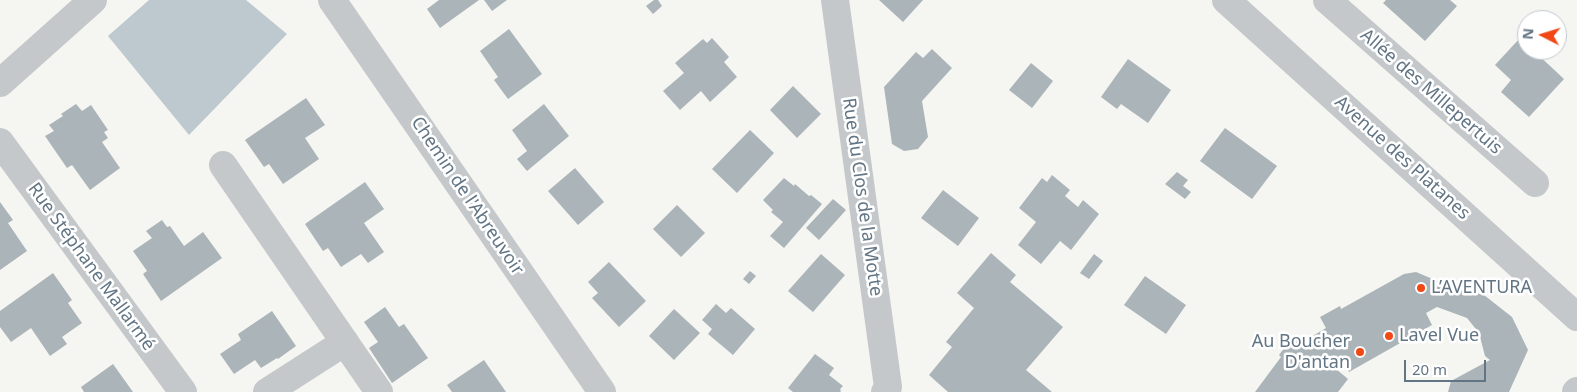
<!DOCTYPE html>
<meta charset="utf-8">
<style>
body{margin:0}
#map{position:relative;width:1577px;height:392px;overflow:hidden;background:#f5f5f1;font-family:"Noto Sans",sans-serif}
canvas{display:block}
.north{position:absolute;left:1517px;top:10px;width:50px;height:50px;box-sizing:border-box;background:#fff;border:1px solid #c0c8ce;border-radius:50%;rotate:275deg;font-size:14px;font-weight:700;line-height:20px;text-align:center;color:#627584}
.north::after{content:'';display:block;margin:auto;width:18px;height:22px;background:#f14815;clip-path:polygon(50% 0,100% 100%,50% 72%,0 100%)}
.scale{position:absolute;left:1404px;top:360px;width:82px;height:22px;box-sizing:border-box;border:2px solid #627584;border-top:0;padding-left:6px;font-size:15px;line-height:18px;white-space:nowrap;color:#627584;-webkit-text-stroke:4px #fff;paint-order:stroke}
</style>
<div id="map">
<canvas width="1577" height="392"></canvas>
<div class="north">N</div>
<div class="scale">20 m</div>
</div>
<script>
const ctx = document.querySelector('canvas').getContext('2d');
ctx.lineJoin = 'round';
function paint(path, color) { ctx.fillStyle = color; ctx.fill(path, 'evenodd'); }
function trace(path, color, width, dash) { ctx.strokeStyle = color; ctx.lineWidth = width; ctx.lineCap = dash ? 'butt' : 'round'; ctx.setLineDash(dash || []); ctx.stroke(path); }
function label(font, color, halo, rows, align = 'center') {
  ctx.font = font + ' "Noto Sans",sans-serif'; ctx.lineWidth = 5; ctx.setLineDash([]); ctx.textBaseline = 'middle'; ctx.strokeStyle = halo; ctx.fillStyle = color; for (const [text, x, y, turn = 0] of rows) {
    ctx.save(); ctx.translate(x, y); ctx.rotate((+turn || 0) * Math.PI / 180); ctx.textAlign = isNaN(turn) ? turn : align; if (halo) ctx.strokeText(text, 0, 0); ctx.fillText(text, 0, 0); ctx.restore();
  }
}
const water = new Path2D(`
 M149 0H246L287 34 189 135 108 36Z`);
const building = new Path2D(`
 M439 0H479L440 28 427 9Z
 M484 0H507L492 11Z
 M654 0H658L662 6 653 14 646 6Z
 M879 0H923L903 22Z
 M1386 0H1450L1457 6 1425 41 1383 3Z
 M509 29 542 74 508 99 494 80 498 77 480 51Z
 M712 38 729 57 724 62 737 77 710 102 701 91 680 110 663 91 684 73 675 63 703 39 707 43Z
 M1520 38 1527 44V50H1533L1564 79 1529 117 1501 92 1511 80 1495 65Z
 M932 49 952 68 922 101 928 137 918 149 904 151 892 144 884 87 916 52 923 58Z
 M1128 59 1171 90 1148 123 1121 104 1117 109 1101 97Z
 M1031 63 1053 81 1032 108 1009 90Z
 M793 86 821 114 797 138 770 110Z
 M306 98 325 125 305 138 319 159 283 184 269 164 264 167 245 140Z
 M76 104 82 111 91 105 108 130 104 132 108 138 102 142 120 168 90 190 72 165 67 168 45 136 54 131 49 125 63 116 61 114Z
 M544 104 569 136 527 171 517 159 527 151 512 130Z
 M1225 128 1277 166 1252 199 1200 161Z
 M750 130 774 153 737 193 712 169Z
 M575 168 604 202 578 225 548 191Z
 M1177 172 1188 180 1183 186 1191 192 1185 199 1165 184Z
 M1052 175 1070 190 1065 196 1078 207 1083 200 1099 214 1071 250 1060 241 1041 264 1018 245 1036 222 1019 208 1042 178 1047 182Z
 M784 178 794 186 795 184 809 196 811 195 822 204 784 248 770 236 783 222 771 212 773 210 763 200Z
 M365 182 384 209 364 223 384 252 368 263 361 254 341 267 328 248 323 251 305 224Z
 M943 190 979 218 958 246 921 218Z
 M833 199 846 210 819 240 806 228Z
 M0 202 13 220 8 223 27 251 0 270Z
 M677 205 705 233 681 257 653 229Z
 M162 220 167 227 170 226 184 246 203 232 222 258 161 301 143 274 147 271 133 251 152 238 146 231Z
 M991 253 1016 275 1010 282 1063 327 1026 370 1052 392H948L929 375 952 347 946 342 974 308 957 293Z
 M821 254 845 275 813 312 788 291Z
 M1094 254 1103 261 1089 279 1080 273Z
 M609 262 646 301 619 327 592 298 598 293 588 282Z
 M750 271 756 276 749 284 743 279Z
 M1416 272 1454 288 1484 295 1512 317 1528 350 1509 392H1448L1451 381 1490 360 1485 356 1479 333 1467 318 1437 307 1426 313 1432 325 1349 372 1345 364 1336 369 1348 379 1338 392H1255L1281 357 1279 355 1293 336 1301 343 1326 328 1320 317 1340 306 1341 309 1404 274Z
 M53 273 72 300 68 303 82 323 62 337 67 344 50 356 31 328 11 342 0 327V311Z
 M1145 276 1186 305 1166 334 1124 305Z
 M716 304 726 313 731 308 755 329 733 355 708 334 712 329 702 320Z
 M385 307 399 327 404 324 428 358 392 383 369 348 378 342 364 322Z
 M674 309 700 333 674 360 649 336Z
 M272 311 296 346 278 359 277 358 261 368 255 360 234 374 220 354 241 340 238 334Z
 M815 354 834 368 829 375 843 386 840 389 841 391 840 392H793L788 388Z
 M484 360 506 392H452L447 385Z
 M113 364 133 392H84L81 387Z`);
const minor = new Path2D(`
 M332 0 602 392
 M835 0 888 387 885 392
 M1226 0 1577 317
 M1327 0 1535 183
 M0 83 93 0
 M0 142 183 392
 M223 165 379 392
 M267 392 345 342
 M1576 392 1577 391`);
const markers = [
 [1421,288,5,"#f14815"],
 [1389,336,5,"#f14815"],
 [1360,352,5,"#f14815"]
];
const streetNames = [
 ["Allée des Millepertuis",1431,92,41],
 ["Avenue des Platanes",1402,158,42],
 ["Chemin de l'Abreuvoir",467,196,56],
 ["Rue du Clos de la Motte",862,197,82],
 ["Rue Stéphane Mallarmé",91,267,54]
];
const poiNames = [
 ["L’AVENTURA",1431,288],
 ["Lavel Vue",1399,336],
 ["Au Boucher",1350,342,"right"],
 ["D'antan",1350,363,"right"]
];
paint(water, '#bdc9ce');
paint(building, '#abb4b8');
trace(minor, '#c4c8cb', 28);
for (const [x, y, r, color] of markers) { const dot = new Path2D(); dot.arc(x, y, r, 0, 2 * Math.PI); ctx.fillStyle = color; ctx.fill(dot); trace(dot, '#fff', 2); }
label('18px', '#627584', '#fff', streetNames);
label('18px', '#627584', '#fff', poiNames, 'left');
</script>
